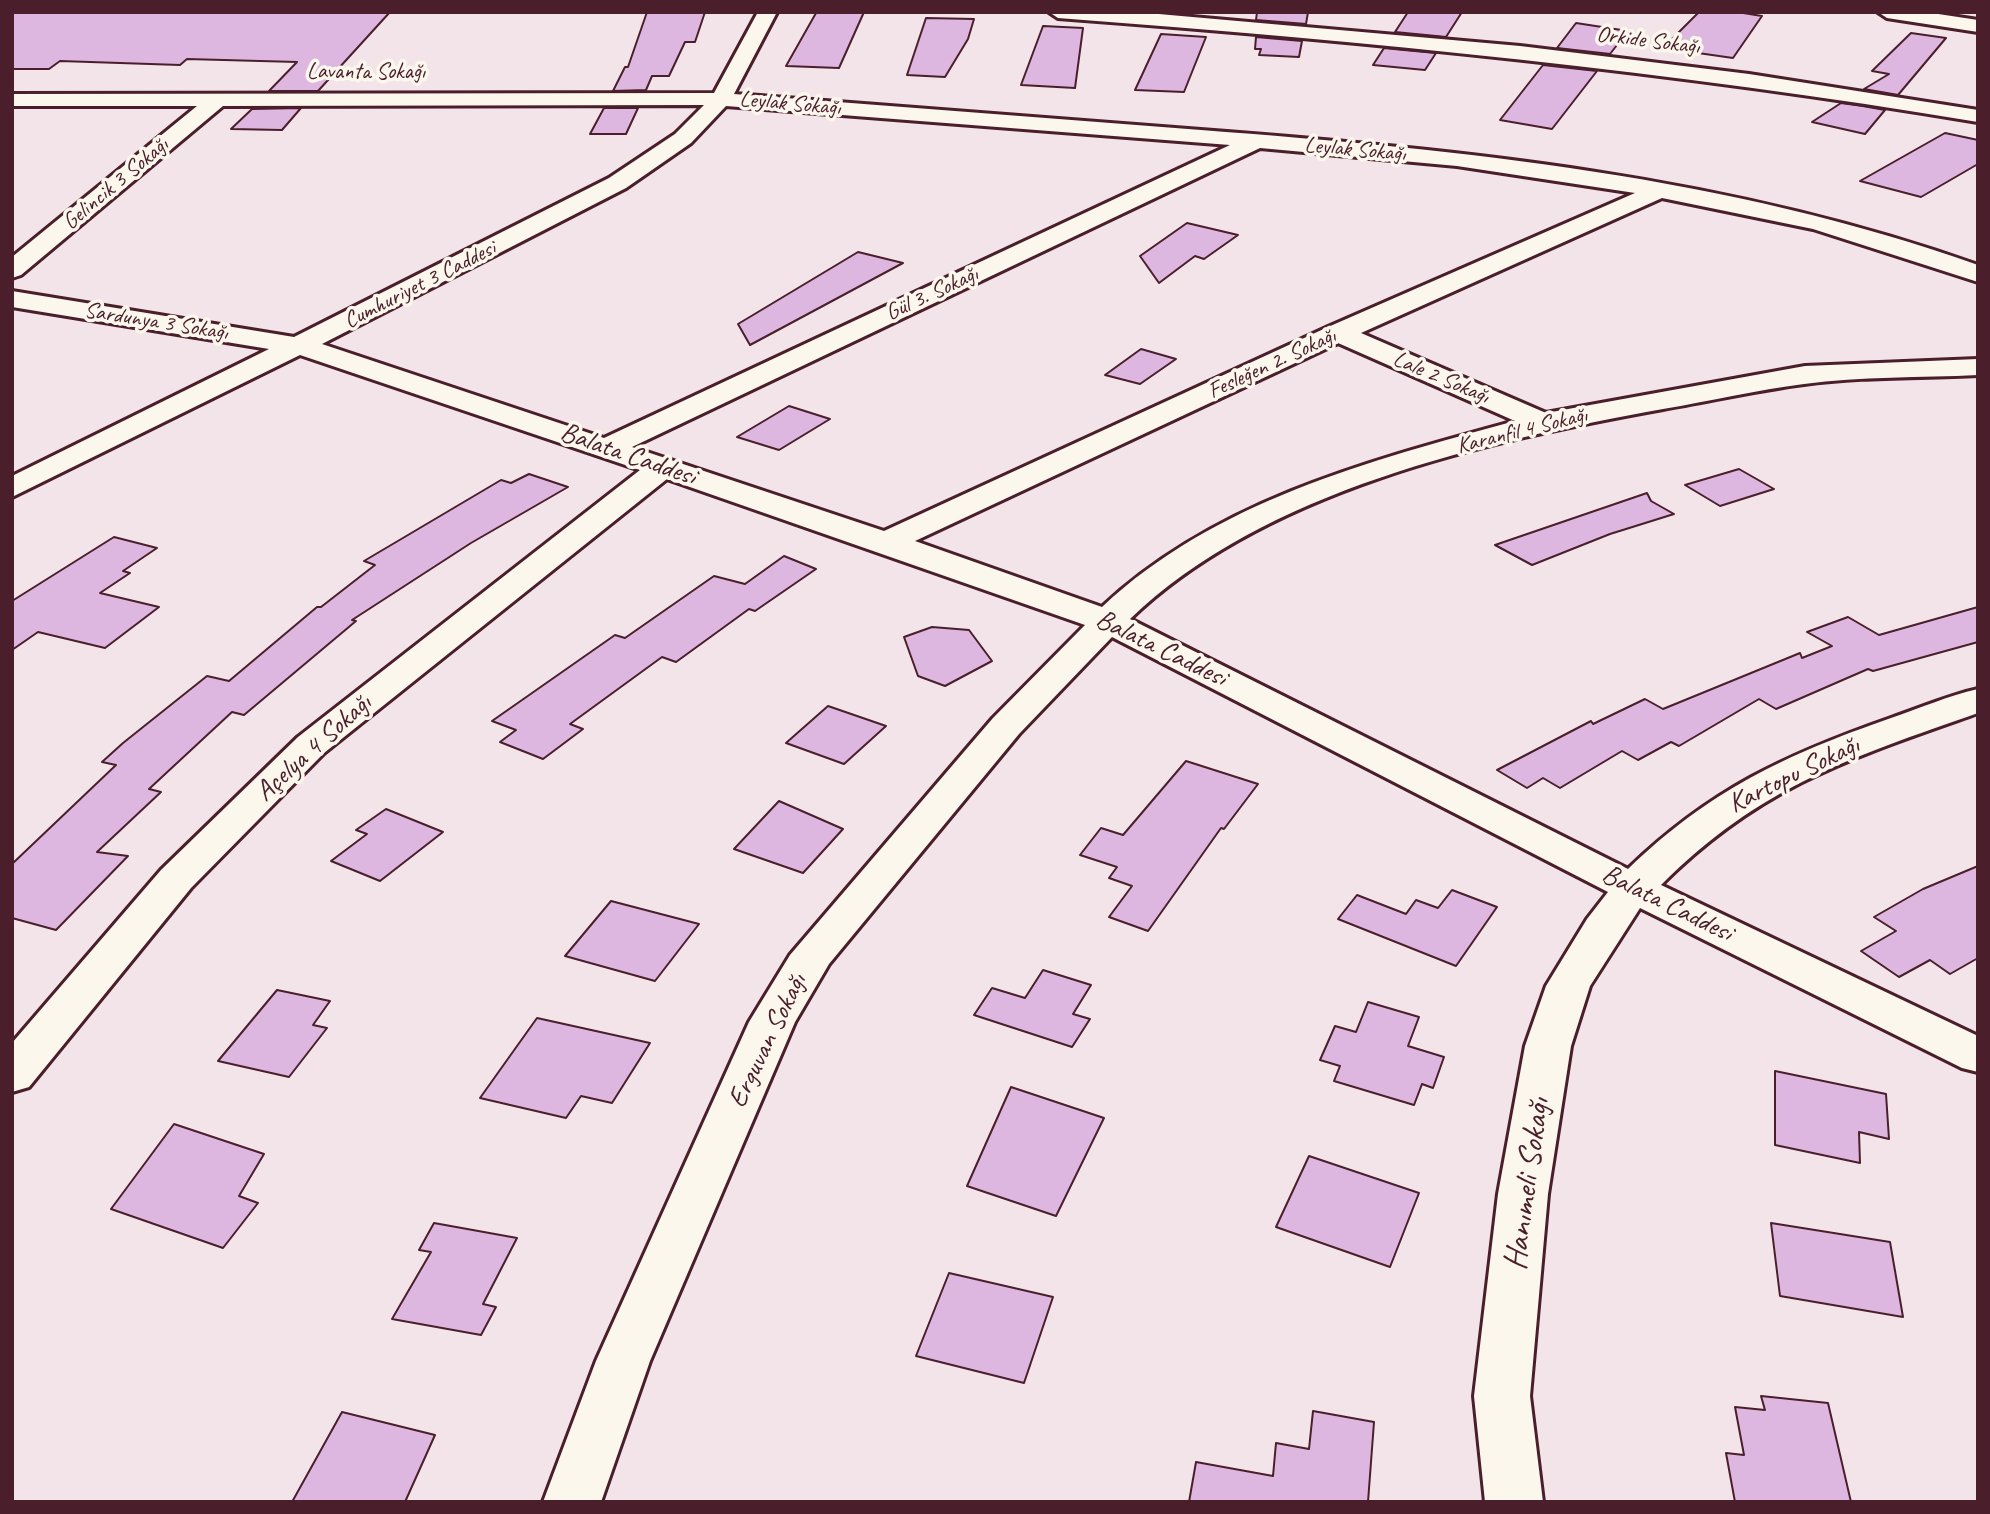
<!DOCTYPE html>
<meta charset="utf-8">
<style>
body{margin:0}
#map{position:relative;width:1990px;height:1514px;overflow:hidden;background:#f2e4e8;font-family:Caveat,sans-serif}
canvas{display:block}
.frame{position:absolute;inset:0;border:14px solid #4a1f2b;pointer-events:none}
</style>
<div id="map">
<canvas width="1990" height="1514"></canvas>
<div class="frame"></div>
</div>
<script>
const ctx = document.querySelector('canvas').getContext('2d');
ctx.lineJoin = 'round';
function paint(path, color) { ctx.fillStyle = color; ctx.fill(path, 'evenodd'); }
function trace(path, color, width, dash) { ctx.strokeStyle = color; ctx.lineWidth = width; ctx.lineCap = dash ? 'butt' : 'round'; ctx.setLineDash(dash || []); ctx.stroke(path); }
function label(font, color, halo, rows, align = 'center') {
  ctx.font = font + ' Caveat,sans-serif'; ctx.lineWidth = 7; ctx.setLineDash([]); ctx.textBaseline = 'middle'; ctx.strokeStyle = halo; ctx.fillStyle = color; for (const [text, x, y, turn = 0] of rows) {
    ctx.save(); ctx.translate(x, y); ctx.rotate((+turn || 0) * Math.PI / 180); ctx.textAlign = isNaN(turn) ? turn : align; if (halo) ctx.strokeText(text, 0, 0); ctx.fillText(text, 0, 0); ctx.restore();
  }
}
const building = new Path2D(`
 M12 12H390L318 91H269L297 62 187 59 180 65 60 61 49 69H12Z
 M647 12H705L695 42H685L669 76H652L646 90 613 91 625 67H628Z
 M864 12 839 68 786 66 816 13Z
 M1257 12H1308L1306 24 1256 20Z
 M1408 12H1462L1446 37 1395 32Z
 M1699 12H1737L1762 16 1733 58 1663 48Z
 M926 18 974 19 968 39 945 77 907 75Z
 M1576 23 1628 31 1610 54 1557 48Z
 M1043 26 1083 28 1075 88 1021 85Z
 M1911 33 1946 38 1898 95 1864 89 1889 74 1872 71Z
 M1161 34 1206 37 1184 92 1135 90Z
 M1256 37 1302 41 1299 57 1259 55 1261 49H1255Z
 M1384 48 1404 50 1436 53 1425 70 1373 65Z
 M1543 65 1597 71 1552 129 1500 120Z
 M1841 103 1863 106 1885 110 1865 134 1812 122Z
 M301 108 282 130 231 129 252 109Z
 M604 108H638L626 134H590Z
 M1945 133 1978 140V164L1921 197 1860 181Z
 M1187 223 1238 235 1204 259 1195 256 1159 283 1140 256Z
 M858 252 903 263 750 345 738 324Z
 M1141 349 1176 359 1140 384 1105 375Z
 M789 406 830 419 779 450 737 437Z
 M1739 469 1774 489 1720 506 1685 485Z
 M529 474 568 487 471 543 352 620 356 621 244 715 232 712 149 789 161 792 97 852 128 856 56 930 12 918V864L116 765 102 762 123 743 207 676 229 681 317 607H321L375 565 364 561 501 480 511 483Z
 M1647 493 1651 501 1674 514 1610 534 1532 565 1495 545Z
 M114 537 157 548 123 571 130 573 100 593 159 607 105 648 38 632 12 650V601Z
 M784 556 816 569 755 611 749 609 676 662 662 657 570 724 583 729 543 759 500 742 516 730 492 721 615 635 625 638 714 576 745 584Z
 M1978 607V642L1873 671 1868 669 1776 709 1759 699 1679 746 1671 742 1638 760 1622 751 1560 788 1543 778 1527 788 1497 770 1591 721 1593 724 1645 699 1663 709 1800 653 1802 658 1832 646 1807 632 1848 617 1879 635Z
 M932 627 969 630 992 661 945 686 918 676 904 637Z
 M828 706 886 726 844 764 786 743Z
 M1186 761 1258 784 1224 829 1221 828 1148 931 1109 917 1132 886 1109 878 1117 867 1080 855 1101 828 1123 835Z
 M779 801 843 829 803 873 734 849Z
 M386 809 443 832 380 881 331 861 367 834 356 830Z
 M1978 866V958L1950 974 1930 960 1899 977 1861 951 1896 931 1874 917 1923 889Z
 M1452 890 1497 907 1456 966 1338 919 1357 895 1406 914 1416 900 1438 908Z
 M611 901 699 924 655 981 565 956Z
 M1043 970 1091 985 1073 1014 1090 1019 1072 1047 974 1015 992 988 1025 998Z
 M277 990 330 1001 313 1025 327 1028 289 1077 218 1061Z
 M1368 1002 1419 1017 1408 1046 1444 1057 1433 1088 1422 1084 1414 1105 1334 1081 1340 1066 1320 1060 1335 1026 1356 1032Z
 M537 1018 650 1043 612 1103 581 1096 566 1118 480 1098Z
 M1775 1071 1886 1094 1889 1139 1859 1132 1860 1163 1775 1145Z
 M1011 1087 1104 1118 1056 1216 967 1186Z
 M174 1124 264 1154 239 1196 258 1203 223 1248 111 1209Z
 M1309 1156 1419 1193 1390 1267 1276 1227Z
 M434 1223 517 1238 483 1304 496 1307 481 1335 392 1319 431 1252 419 1250Z
 M1771 1223 1890 1242 1903 1317 1780 1296Z
 M949 1273 1053 1297 1024 1383 916 1356Z
 M1761 1396 1828 1403 1851 1502H1735L1726 1453 1744 1455 1735 1407 1765 1410Z
 M1313 1411 1374 1422 1368 1502H1189L1196 1462 1273 1476 1276 1443 1309 1449Z
 M342 1412 435 1435 405 1502H292Z`);
const minor = new Path2D(`
 M758 12H777L734 94C890 106 1046 118 1201 130 1464 150 1728 176 1978 265V282L1813 229 1662 198 1361 333 1546 413 1805 366 1978 359V375C1920 378 1861 376 1804 384 1757 390 1710 401 1663 409 1486 441 1264 490 1130 619L1628 869C1710 790 1785 755 1891 718 1920 708 1948 696 1978 689V713C1850 758 1760 786 1661 885L1978 1036V1072L1962 1068 1640 908 1590 986 1571 1046 1548 1194 1530 1396 1543 1502H1485L1474 1396 1498 1194 1525 1046 1546 986 1587 919 1608 892 1112 637 1019 734 829 964 795 1022 650 1361 601 1502H543L596 1361 749 1022 790 955 993 718 1085 625 667 479 324 753 191 888 29 1087 12 1092V1043L161 870 298 737 640 470 300 355 12 497V476L269 349 12 307V291L294 337 609 178 675 134 704 105 223 106 21 275 12 278V257L197 106H12V94L714 93ZM726 106 1230 145 604 438 322 344 626 188 691 143ZM1260 148 1457 166 1635 193 1328 327 884 531 632 447ZM1338 343 1515 421C1369 461 1215 501 1102 607L915 541Z
 M1049 12H1136L1520 46 1749 74 1978 110V122C1673 71 1366 41 1058 18Z
 M1878 12H1925L1978 20V32L1887 18Z`);
const farStreetnames = [
 ["Orkide Sokağı",1648,41,7],
 ["Lavanta Sokağı",366,72],
 ["Leylak Sokağı",790,104,5],
 ["Leylak Sokağı",1355,150,5],
 ["Gelincik 3 Sokağı",116,184,-40],
 ["Cumhuriyet 3 Caddesi",420,285,-27],
 ["Gül 3. Sokağı",932,294,-25],
 ["Sardunya 3 Sokağı",156,322,9],
 ["Fesleğen 2. Sokağı",1272,364,-25],
 ["Lale 2 Sokağı",1441,378,23],
 ["Karanfil 4 Sokağı",1522,431,-14]
];
const streetNames = [
 ["Balata Caddesi",628,455,19],
 ["Balata Caddesi",1161,649,26],
 ["Açelya 4 Sokağı",314,748,-42],
 ["Kartopu Sokağı",1794,775,-26],
 ["Balata Caddesi",1667,904,26],
 ["Erguvan Sokağı",768,1041,-64]
];
const nearStreetnames = [
 ["Hanımeli Sokağı",1528,1184,-82]
];
paint(building, '#deb7e0');
trace(building, '#4a1f2b', 2);
trace(minor, '#4a1f2b', 6);
paint(minor, '#fbf7ec');
label('23px', '#4a1f2b', '#fbf7ec', farStreetnames);
label('28px', '#4a1f2b', '#fbf7ec', streetNames);
label('33px', '#4a1f2b', '#fbf7ec', nearStreetnames);
</script>
